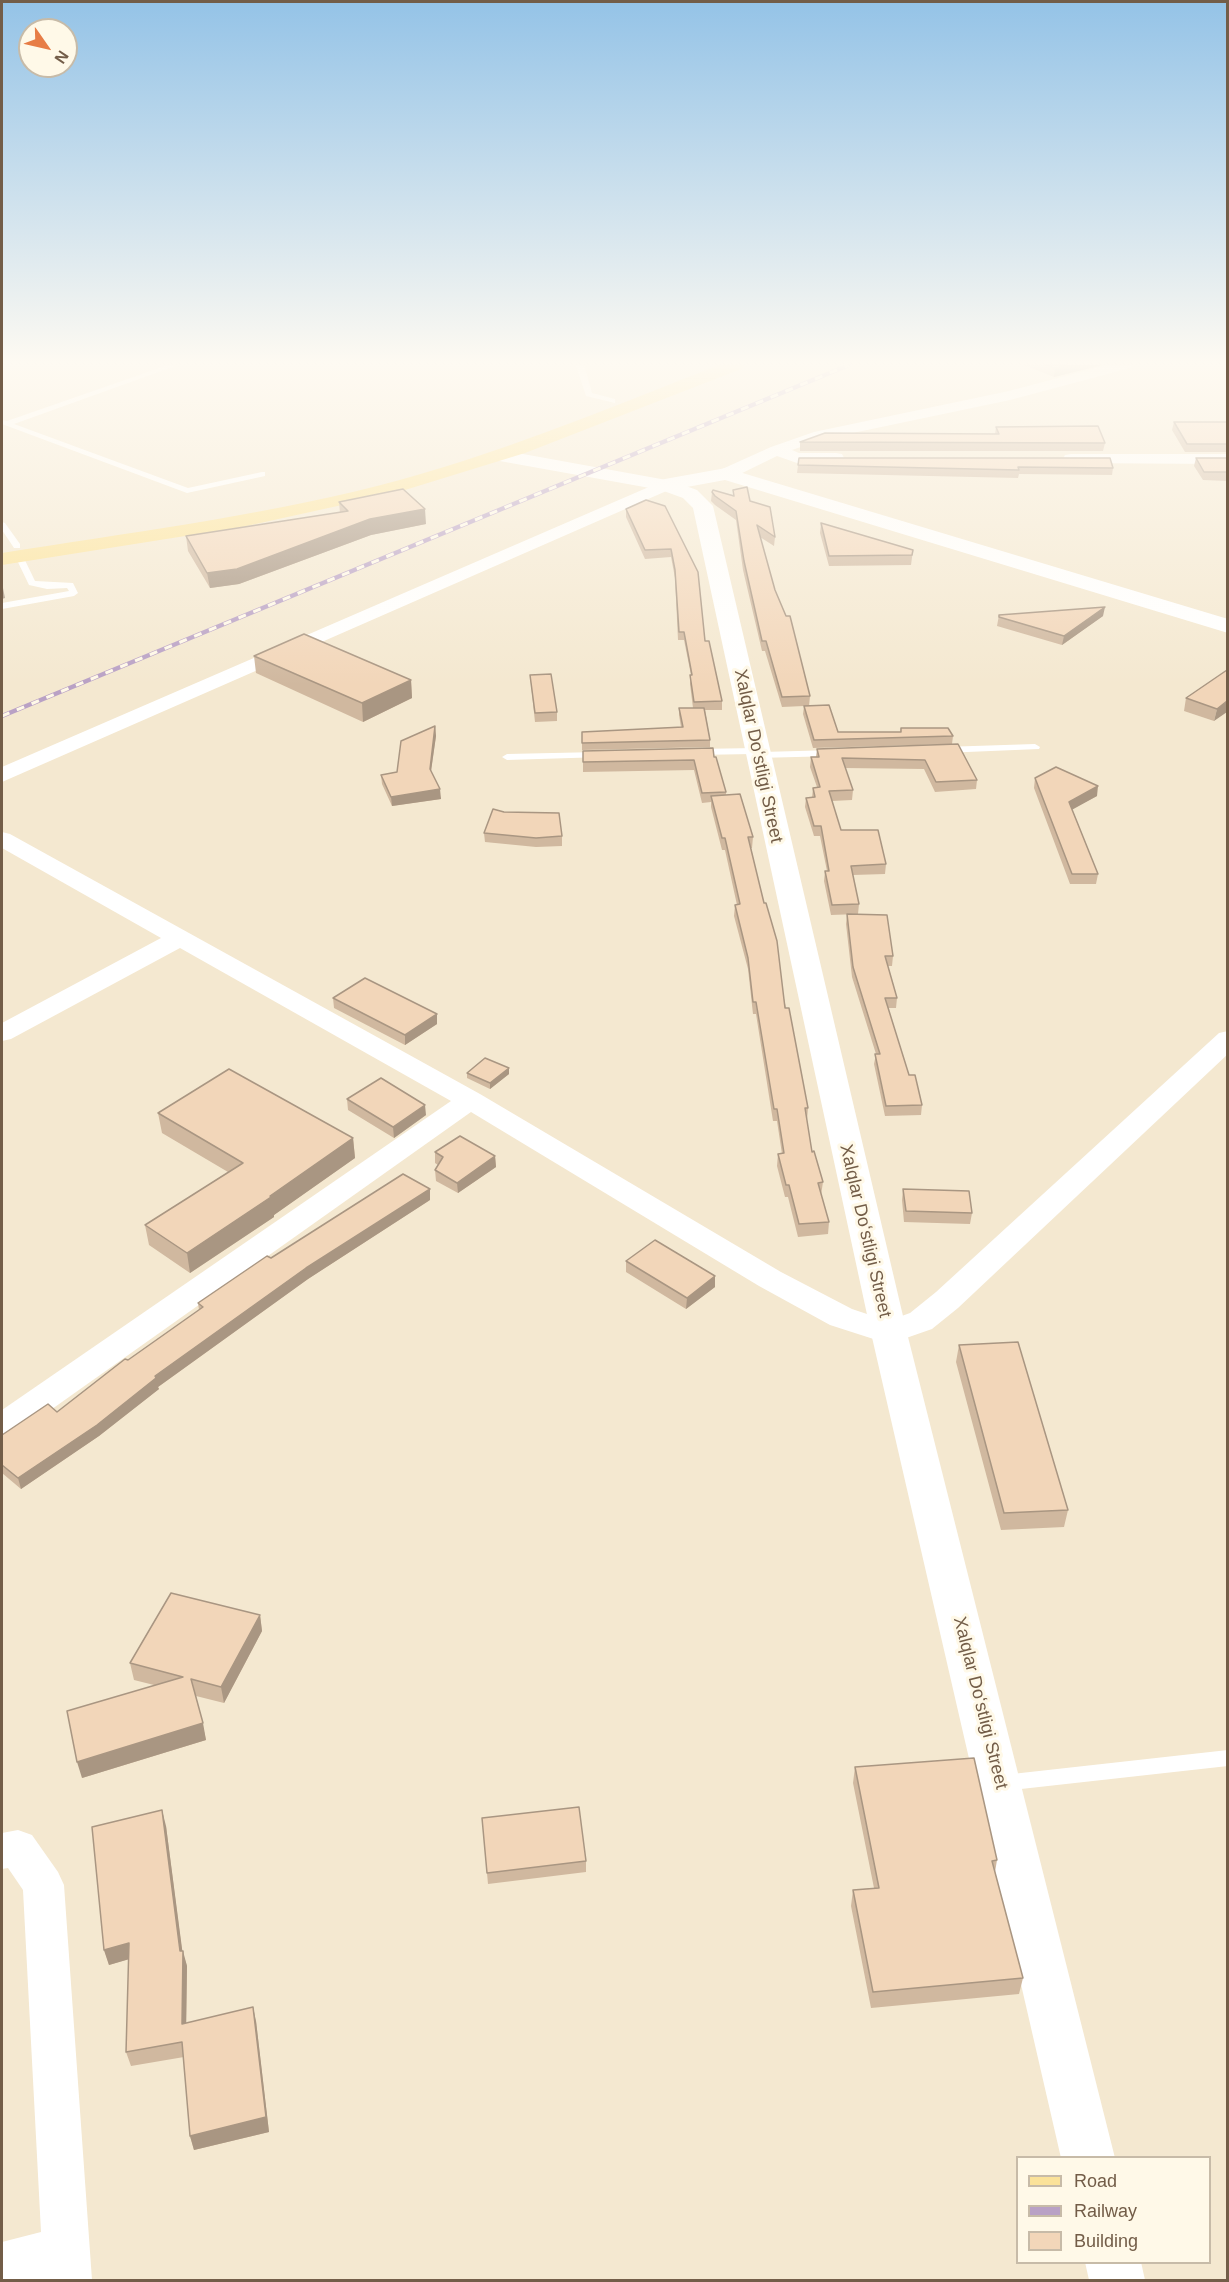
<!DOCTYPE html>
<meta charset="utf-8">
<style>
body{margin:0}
#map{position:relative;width:1229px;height:2282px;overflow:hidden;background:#fcf5e2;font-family:Arial,sans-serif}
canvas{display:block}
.frame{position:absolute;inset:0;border:3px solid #735d48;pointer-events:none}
.legend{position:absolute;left:1016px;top:2156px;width:195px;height:108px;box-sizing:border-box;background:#fff9e8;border:2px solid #c7bba8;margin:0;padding:8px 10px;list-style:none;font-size:18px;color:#735d48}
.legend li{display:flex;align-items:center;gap:12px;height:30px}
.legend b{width:30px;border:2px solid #c7bba8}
.north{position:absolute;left:18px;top:18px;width:60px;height:60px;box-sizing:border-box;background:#fff9e8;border:2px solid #c7bba8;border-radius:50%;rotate:124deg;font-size:16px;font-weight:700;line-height:24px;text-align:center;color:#735d48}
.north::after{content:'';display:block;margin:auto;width:21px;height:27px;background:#e77d46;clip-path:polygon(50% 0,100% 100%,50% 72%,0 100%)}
</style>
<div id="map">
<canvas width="1229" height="2282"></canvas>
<div class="frame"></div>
<ul class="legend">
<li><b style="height:8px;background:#fbe299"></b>Road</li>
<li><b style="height:8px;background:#b9a1c5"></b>Railway</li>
<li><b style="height:16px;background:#f2d6b9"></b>Building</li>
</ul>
<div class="north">N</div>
</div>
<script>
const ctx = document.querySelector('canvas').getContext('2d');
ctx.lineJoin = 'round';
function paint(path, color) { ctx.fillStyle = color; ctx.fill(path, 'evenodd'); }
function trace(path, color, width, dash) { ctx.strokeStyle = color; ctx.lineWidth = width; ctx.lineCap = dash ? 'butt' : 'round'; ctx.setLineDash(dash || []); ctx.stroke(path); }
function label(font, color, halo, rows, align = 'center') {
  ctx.font = font + ' Arial,sans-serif'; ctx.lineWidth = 6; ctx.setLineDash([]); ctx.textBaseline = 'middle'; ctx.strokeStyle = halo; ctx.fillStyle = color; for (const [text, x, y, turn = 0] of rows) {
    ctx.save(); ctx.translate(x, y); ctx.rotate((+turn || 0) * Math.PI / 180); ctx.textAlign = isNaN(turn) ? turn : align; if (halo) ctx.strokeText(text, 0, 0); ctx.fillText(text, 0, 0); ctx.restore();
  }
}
const residential = new Path2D(`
 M2 365H1227V2280H2ZM1018 2158H1210V2262H1018Z`);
const service = new Path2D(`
 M168 365H178L14 424 188 488 262 472H265V476L187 493 2 424V420L7 421Z
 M576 365H584L592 393 615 399V403L586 396Z
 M2 522 5 523 20 544V548H14L2 530Z
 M16 554H22L35 581 73 583 78 593 74 596 2 609V603L69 591 67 588 47 589 29 585 15 556Z
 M1035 744 1040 747 1039 749 943 753 938 750 943 747Z
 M757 748 762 752 834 750 839 753 834 756 758 758 754 757 753 754 696 755 691 752 696 749Z
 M599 752 603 753V757L507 760 502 757 507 754Z
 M1228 1750V1766L1003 1791 996 1789 994 1783 996 1777 1003 1775Z`);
const minor = new Path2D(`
 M1107 365H1132L1130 368 1010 400 824 439 792 450 799 453H836L842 454 844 458 842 462 797 463 777 456 732 478H720L718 474 720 470 771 447 814 432 1009 391Z
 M1071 454H1228V464L1065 463 1063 459 1065 455Z
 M665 480 671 481 674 485 671 489 2 782V767Z
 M2 832 10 834 480 1094 781 1272 852 1309 888 1321 910 1313 936 1292 1219 1033 1228 1031V1054L958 1308 932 1329 889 1344 830 1325 759 1286 471 1112 14 1436 2 1439V1410L451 1101 180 948 11 1039 2 1041V1023L161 938 2 848Z
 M18 1830 32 1835 58 1872 64 1885 92 2280H2V2242L41 2232 23 1890 8 1868 2 1869V1833Z`);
const tertiary = new Path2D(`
 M726 468 1228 619V633L725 480 665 491 658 489 655 485 658 481 665 479Z`);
const secondary = new Path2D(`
 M501 450 672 481 697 490 713 506 907 1333 1115 2158H1061L871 1333 693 508 683 498 661 490 494 460 491 456 494 452Z
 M1085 2262H1141L1145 2280H1089Z`);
const primary = new Path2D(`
 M719 365H744L741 369 525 453 392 494 242 527 2 565V553C127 533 254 517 377 486 494 456 607 409 719 365Z`);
const rail = new Path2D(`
 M2 716 849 365`);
const wall = new Path2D(`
 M1024 365H1102L1054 377Z
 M1174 422H1227V452H1185L1172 430Z
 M996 427 1105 443 1103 451H800V442L995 434Z
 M799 458 1113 468 1112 475 1019 474 1018 478 797 473Z
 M1196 458H1227V481L1203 480 1194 466Z
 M733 490 750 501 775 537 774 546 760 537 775 590 810 696 809 706 838 732H900L901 728 953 736 952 744 813 748 803 714 804 706 782 707 765 651H762L743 570 736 520 715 505 711 501 712 492 733 495Z
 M339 502 426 524 371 535 239 584 210 588 188 551 186 536 340 513Z
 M665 506 722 701V710H705L710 740V747L582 750V732L681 727 679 715V708H693L690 684 691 675 684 640H678L675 578 671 557 645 559 626 517V509Z
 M821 523 913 550 911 565 829 566 820 533Z
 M999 615 1103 616 1062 645 997 626Z
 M254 656 411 680 412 698 363 722 256 673Z
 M1227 670 1214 721 1184 711 1186 698Z
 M530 675 557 712V721L535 722Z
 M435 726 436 736 431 771 441 799 392 806 382 784 381 775 397 772Z
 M958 744 977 780 976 789 935 792 924 769 845 768 853 790 852 800 832 801 841 830 886 864 885 874 853 875 859 904 858 914 831 915 824 881 825 871H827L820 836H814L805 807 806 798H812L813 788 817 787 810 767 811 757H816L817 749Z
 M583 751 714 757 726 792V795L753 837 752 848H751L808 1108 807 1120 812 1152 823 1182 821 1195 829 1222 828 1234 798 1237 788 1197H785L777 1166 778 1154H782L777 1121H773L756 1014H753L748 969 734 916 735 905H737L725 850H722L711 807V802L702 803 694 770 583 772Z
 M1035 778 1097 796 1072 809 1098 874 1096 884H1070L1034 788Z
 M484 833 562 836V846L536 847 485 842Z
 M847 914 893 956 892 966H888L897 998 896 1008H888L909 1075 922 1105 921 1115 885 1116 874 1064 876 1054 852 977 846 924Z
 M333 998 437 1014V1024L405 1045 334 1008Z
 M467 1073 509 1074 490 1089 467 1078Z
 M347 1099 426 1115 394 1138 348 1110Z
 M158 1113 353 1138 355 1158 274 1215V1217L190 1273 149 1245 145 1225 228 1172 162 1133Z
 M435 1152 495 1156 496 1167 458 1193 436 1181 435 1170 438 1165 435 1163Z
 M903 1189 972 1213 970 1224 904 1222 902 1200Z
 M430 1200 308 1279 158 1387 159 1389 99 1436 21 1489 2 1473V1435L57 1412 199 1310 198 1303 271 1258Z
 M626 1261 715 1276V1287L686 1309 626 1272Z
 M959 1345 1068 1510 1064 1527 1001 1530 956 1362Z
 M260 1615 262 1631 224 1703 196 1696 206 1740 82 1778 154 1685 134 1680 130 1663Z
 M855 1767 997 1860 995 1872 1023 1978 1019 1994 871 2008 851 1906 853 1890 874 1888 853 1783Z
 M482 1818 586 1861V1872L488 1884Z
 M166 1826 182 1951 187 1966 186 2023 256 2021 269 2132 194 2150 190 2136 184 2057 131 2066 126 2052 129 1959 109 1965 104 1950Z`);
const shadedWall = new Path2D(`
 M1068 365H1102L1054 377 1055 368Z
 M425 509 426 524 371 535 239 584 210 588 207 573 370 519Z
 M2 588H3L5 598 2 599Z
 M1105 607 1103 616 1062 645 1064 636Z
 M411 680 412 698 363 722 362 703Z
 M1227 701V712L1214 721 1217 709Z
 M435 726 436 736 430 778V769Z
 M1098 786 1097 796 1068 812 1069 802Z
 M440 789 441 799 392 806 391 797Z
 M437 1014V1024L405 1045V1035Z
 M509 1068V1074L490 1089V1083Z
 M425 1105 426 1115 394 1138 393 1127Z
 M353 1138 355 1158 274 1215V1217L190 1273 187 1253Z
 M495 1156 496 1167 458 1193 457 1183Z
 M430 1189V1200L308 1279 158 1387 159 1389 99 1436 21 1489 18 1478 155 1376 306 1268Z
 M715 1276V1287L686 1309 687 1298Z
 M260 1615 262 1631 224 1703 221 1687Z
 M203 1723 206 1740 82 1778 77 1762Z
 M162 1810 166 1826 183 1956V1951L187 1966 186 2038 182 2024Z
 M129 1943 133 1958 109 1965 104 1950Z
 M253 2007 256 2021 269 2132 194 2150 190 2136Z`);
const building = new Path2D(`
 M1046 365H1068L1055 368Z
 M1174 422H1227V444H1187Z
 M1098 426 1105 443 800 442 825 433 999 434 996 427Z
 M799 458H1110L1113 468 1018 467 1019 470 798 465Z
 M1196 458H1227V472H1204Z
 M747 487 750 501 770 507 775 537 757 525 775 590 786 616H790L810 696 782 697 766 641H762L744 561 736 511 715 496 712 492 713 490 734 496 733 490Z
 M403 489 425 509 370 519 237 569 207 573 186 536 348 511 339 502Z
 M646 500 665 506 698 572 705 641H709L722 701 694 702 690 675H692L684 632H679L675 570 671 549 645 550 626 509Z
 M821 523 913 550 912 555 829 556Z
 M1105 607 1064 636 999 617V615Z
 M304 634 411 680 362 703 254 656Z
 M1227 670V701L1217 709 1186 698Z
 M551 674 557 712 535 713 530 675Z
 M829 705 838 732H901V728H948L953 736 814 740 804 706Z
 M679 708H704L710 740 582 743V732L683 727Z
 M435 726 430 769 440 789 391 797 381 775 397 772 401 741Z
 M958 744 977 780 936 782 925 760 842 758 853 790 829 791 841 830H878L886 864 851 866 859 904 832 905 825 871H829L821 826H814L806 798 815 797 813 788 820 787 811 757H819L817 749Z
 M713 748 714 757H716L726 792 702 793 694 760 583 762V751Z
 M1056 767 1098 786 1069 802 1098 874H1072L1035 778Z
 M740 794 753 837H748L764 903H766L777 941 785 1008H789L808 1108H805L812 1152 814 1151 823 1182 818 1183 829 1222 799 1224 789 1185H786L778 1154 784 1153 777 1109H774L756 1002H753L748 958 735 905 740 904 725 838H722L711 796Z
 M493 809 504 812 559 813 562 836 536 838 484 833Z
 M847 914 887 915 893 956H885L897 998H885L909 1075H915L922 1105 886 1106 875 1054H880L853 967Z
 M365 978 437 1014 405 1035 333 998Z
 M485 1058 509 1068 490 1083 467 1073Z
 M229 1069 353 1138 270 1196 271 1197 187 1253 145 1225 243 1163 158 1113Z
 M381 1078 425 1105 393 1127 347 1099Z
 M460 1136 495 1156 457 1183 435 1170 443 1157 435 1152Z
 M403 1174 430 1189 306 1268 155 1376 156 1378 97 1425 18 1478 2 1465V1435L48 1404 57 1412 125 1359 128 1360 203 1307 198 1303 267 1256 271 1258Z
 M903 1189 969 1191 972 1213 906 1211Z
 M655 1240 715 1276 687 1298 626 1261Z
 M1018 1342 1068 1510 1004 1513 959 1345Z
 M171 1593 260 1615 221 1687 191 1679 203 1723 77 1762 67 1711 183 1677 130 1663Z
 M974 1758 997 1860 992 1861 1023 1978 873 1992 853 1890 879 1888 855 1767Z
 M579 1807 586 1861 487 1873 482 1818Z
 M162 1810 180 1951H183L182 2024 253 2007 266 2117 190 2136 182 2042 126 2052 129 1943 104 1950 92 1827Z`);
const streetNames = [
 ["Xalqlar Doʻstligi Street",758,756,78],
 ["Xalqlar Doʻstligi Street",865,1231,77],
 ["Xalqlar Doʻstligi Street",980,1703,76]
];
paint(residential, '#f4e8d0');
paint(service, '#fff');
paint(minor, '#fff');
paint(tertiary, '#fff');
paint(secondary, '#fff');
paint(primary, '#fbe299');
trace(rail, '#b9a1c5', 4.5);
trace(rail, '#fff9e8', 3, [8]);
paint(wall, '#d0b89f');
paint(shadedWall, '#a99682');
paint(building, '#f2d6b9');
trace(building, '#a99682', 1.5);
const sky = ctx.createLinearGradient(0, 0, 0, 685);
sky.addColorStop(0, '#94c3e7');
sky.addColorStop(0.53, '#fefaf2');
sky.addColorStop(1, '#fefaf200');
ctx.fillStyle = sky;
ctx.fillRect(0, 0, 1229, 685);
label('18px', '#735d48', '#fff9e8', streetNames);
</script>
